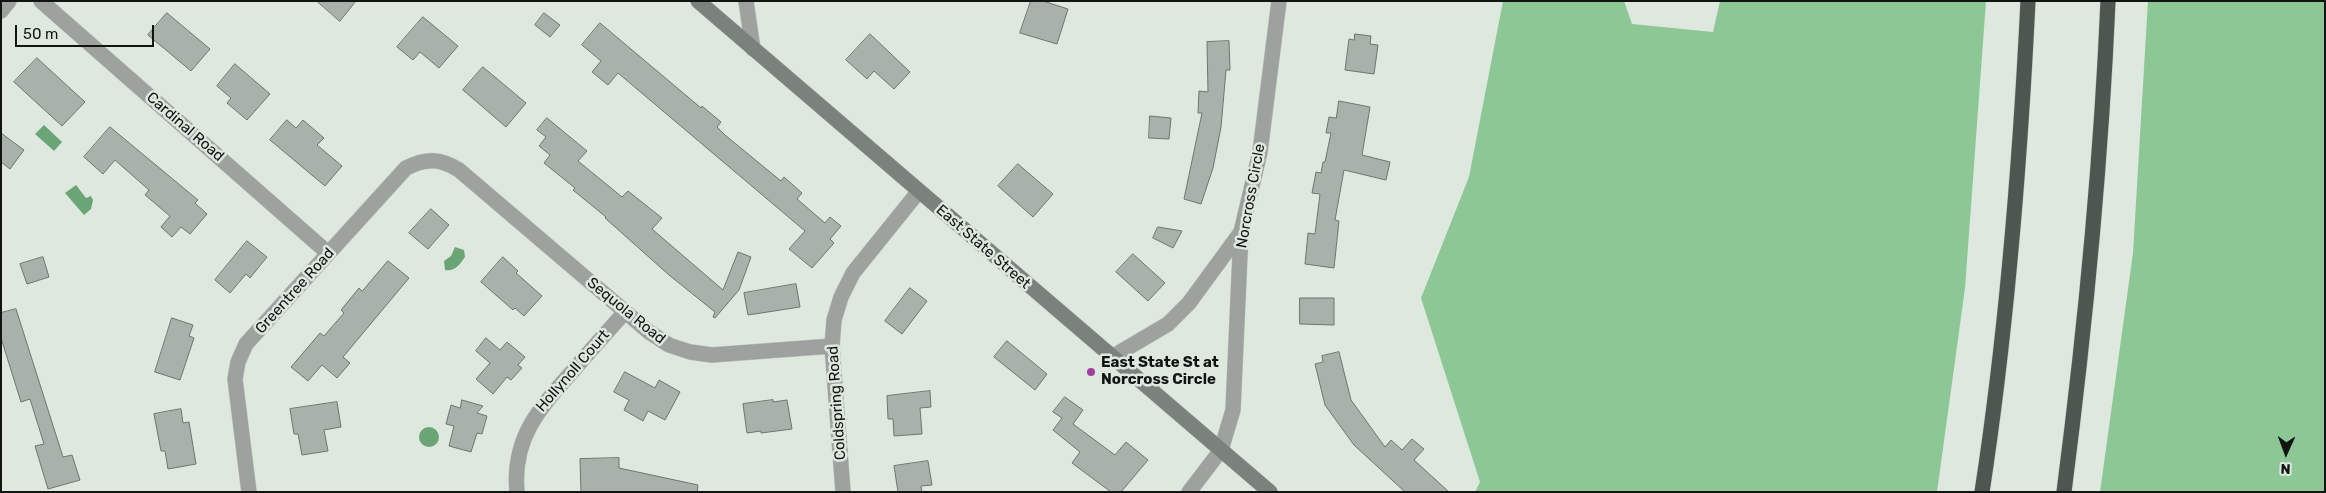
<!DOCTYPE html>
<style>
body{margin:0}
#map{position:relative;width:2326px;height:493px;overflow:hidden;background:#dee8df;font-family:Rubik,sans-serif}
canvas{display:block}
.frame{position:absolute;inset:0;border:2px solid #111512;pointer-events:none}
.north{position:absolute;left:2261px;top:428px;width:50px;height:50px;-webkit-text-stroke:4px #dee8df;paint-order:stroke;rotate:182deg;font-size:14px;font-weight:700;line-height:20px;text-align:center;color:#111512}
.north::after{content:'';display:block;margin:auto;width:18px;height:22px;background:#111512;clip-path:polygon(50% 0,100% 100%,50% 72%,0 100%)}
.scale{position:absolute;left:15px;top:25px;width:139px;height:22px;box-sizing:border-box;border:2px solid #111512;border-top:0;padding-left:6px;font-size:15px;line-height:18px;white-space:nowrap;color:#111512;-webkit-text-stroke:4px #dee8df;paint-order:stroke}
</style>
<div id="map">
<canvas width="2326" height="493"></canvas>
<div class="frame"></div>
<div class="north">N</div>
<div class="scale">50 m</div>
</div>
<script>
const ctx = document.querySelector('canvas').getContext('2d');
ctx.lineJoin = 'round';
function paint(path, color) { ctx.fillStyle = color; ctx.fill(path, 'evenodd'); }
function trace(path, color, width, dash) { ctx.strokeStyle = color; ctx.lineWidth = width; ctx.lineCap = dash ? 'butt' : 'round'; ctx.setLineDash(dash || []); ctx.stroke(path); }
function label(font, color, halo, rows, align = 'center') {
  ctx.font = font + ' Rubik,sans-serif'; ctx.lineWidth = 5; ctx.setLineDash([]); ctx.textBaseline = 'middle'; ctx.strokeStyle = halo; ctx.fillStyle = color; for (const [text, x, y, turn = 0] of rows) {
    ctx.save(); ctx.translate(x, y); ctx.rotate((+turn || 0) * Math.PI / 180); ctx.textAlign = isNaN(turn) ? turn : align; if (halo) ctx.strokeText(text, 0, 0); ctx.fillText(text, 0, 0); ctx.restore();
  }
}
const forest = new Path2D(`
 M1503 1H1624L1632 24 1713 32 1720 1H1986L1965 288 1937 492H1475L1480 482 1421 298 1469 177Z
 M2148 1H2325V492H2100L2133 253Z`);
const water = new Path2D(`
 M44 125 62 142 54 151 35 134Z
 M76 185 86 198 91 196 93 200 91 209 84 215 65 193Z
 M455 247 464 250 465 257C460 264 455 272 445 270L444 261 451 256Z
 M419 437a10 10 0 1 1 20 0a10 10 0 1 1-20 0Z`);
const building = new Path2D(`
 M317 1H356L340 21Z
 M1031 1H1043L1068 9 1057 44 1020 33Z
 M167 13 210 49 191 71 148 35Z
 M544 13 560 25 550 37 535 25Z
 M423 17 458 46 439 68 420 52 413 60 397 47Z
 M600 23 701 108 702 106 721 122 717 127 725 135 781 181 784 177 802 193 797 199 825 223 830 217 841 226 830 239 834 243 812 268 789 249 805 231 618 73 608 85 592 72 601 61 582 45Z
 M870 34 910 72 894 89 874 71 867 79 846 60Z
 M1355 34 1371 36 1370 44 1378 45 1374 74 1345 70 1349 39 1354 40Z
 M1229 41 1230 70H1226L1221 127 1213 168 1201 204 1184 199 1202 113H1198L1199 91 1208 92 1207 42Z
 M37 58 85 102 62 126 14 82Z
 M235 64 270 94 247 120 227 103 231 98 217 86Z
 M483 67 526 103 506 127 463 90Z
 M1339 101 1370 107 1362 155 1390 162 1386 180 1344 170 1335 220 1339 221 1334 268 1305 264 1308 233 1315 234 1320 194 1312 193 1316 172 1321 173 1323 162H1325L1331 133H1326L1329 117 1336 118Z
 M1150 116 1171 118 1169 139 1149 138Z
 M547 118 587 151 578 161 622 197 628 191 662 218 652 229 723 290 738 252 751 257 739 290 715 318 713 317 715 312 669 275 605 218 606 217 573 190 575 188 544 163 550 155 539 146 546 137 537 130Z
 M287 120 296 128 303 120 324 138 317 145 342 166 325 186 270 140Z
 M110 127 198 200 195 203 207 214 190 234 181 227 172 237 161 227 170 216 145 195 149 190 115 160 103 174 84 157Z
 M1 133 24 150 10 169 1 162Z
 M1018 164 1053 194 1033 217 998 186Z
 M431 209 449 225 428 249 409 233Z
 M1158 227 1182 231 1173 248 1153 238Z
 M247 241 267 257 250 278 246 274 230 293 215 280Z
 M1133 254 1165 283 1148 301 1116 272Z
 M43 257 49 277 27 284 20 264Z
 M503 257 518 271 516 273 542 296 524 316 515 308 513 310 481 282Z
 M388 261 409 278 343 357 350 363 337 378 322 365 308 381 291 367 320 333 324 336 344 313 341 310 359 288 362 291Z
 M796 284 800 307 748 315 744 293Z
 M910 288 927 301 902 334 885 321Z
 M1300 298H1334V325L1300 324Z
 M16 309 63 457 72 455 80 480 48 489 35 446 44 444 30 399 21 402 1 338V313Z
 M172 318 193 325 189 336 194 338 180 380 155 372Z
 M486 338 500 350 507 342 525 357 518 365 522 368 511 380 507 377 493 394 476 379 490 363 476 351Z
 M1007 341 1047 374 1035 390 994 357Z
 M1339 352 1351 400 1385 447 1391 440 1402 450 1412 439 1424 449 1414 460 1449 492H1405L1354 445 1325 405 1315 364 1323 362 1322 356Z
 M625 372 655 388 659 380 680 392 665 420 648 411 643 421 624 410 629 400 614 392Z
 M930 391 931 407 920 408 922 434 894 436 893 419H888L887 396Z
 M1065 397 1083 410 1073 424 1115 455 1126 442 1148 460 1121 492H1111L1072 463 1080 452 1053 430 1062 418 1053 412Z
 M462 400 483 406 477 413 487 416 482 434 477 433 471 452 449 446 454 426 446 424 451 405 460 408Z
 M773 400V402L787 400 792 429 761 433V431L747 433 743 404Z
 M337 402 341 427 324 430 328 451 302 455 298 434H294L290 409Z
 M181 409 183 423 189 422 196 464 168 469 165 451H161L154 414Z
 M619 458V468L698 485 697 492H581L580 459Z
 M928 461 932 485 921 486 922 492H898L894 466Z`);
const street = new Path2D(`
 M41 1 328 253
 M746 1 753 49
 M1 11 9 1
 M1112 357 1168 324 1189 303 1241 232
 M249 492 235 379 238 362 246 344 406 168C426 158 440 158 459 170L649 332 669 345 690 352 712 355 832 346
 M517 492C512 439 538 410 571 373 589 352 607 332 625 312
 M843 492 832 346 834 320 841 297 853 273 919 191
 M1189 492 1221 450 1233 410 1241 232 1260 152 1279 1`);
const secondary = new Path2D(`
 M698 1 1270 492`);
const highway = new Path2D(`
 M1982 492C2007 329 2020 165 2028 1
 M2064 492C2085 329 2101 166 2108 1`);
const markers = [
 [1091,372,5,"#a43da1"]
];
const streetNames = [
 ["Cardinal Road",185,127,41],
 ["Norcross Circle",1251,196,-80],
 ["East State Street",983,247,41],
 ["Greentree Road",295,291,-48],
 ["Sequola Road",626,311,39],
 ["Hollynoll Court",573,371,-49],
 ["Coldspring Road",837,403,-94]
];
const poiNames = [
 ["East State St at",1101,363],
 ["Norcross Circle",1101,380]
];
paint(forest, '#8cc795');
paint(water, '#6ba575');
paint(building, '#a9b2aa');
trace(building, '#6d766e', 1);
trace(street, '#bdc6be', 16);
trace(secondary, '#bdc6be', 16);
trace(highway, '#bdc6be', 16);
trace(street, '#9da29e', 15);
trace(secondary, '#7b817c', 15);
trace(highway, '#4e574f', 15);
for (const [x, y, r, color] of markers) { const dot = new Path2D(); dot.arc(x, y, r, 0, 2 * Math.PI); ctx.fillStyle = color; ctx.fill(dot); trace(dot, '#dee8df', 2); }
label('15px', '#111512', '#dee8df', streetNames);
label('bold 15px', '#111512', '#dee8df', poiNames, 'left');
</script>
